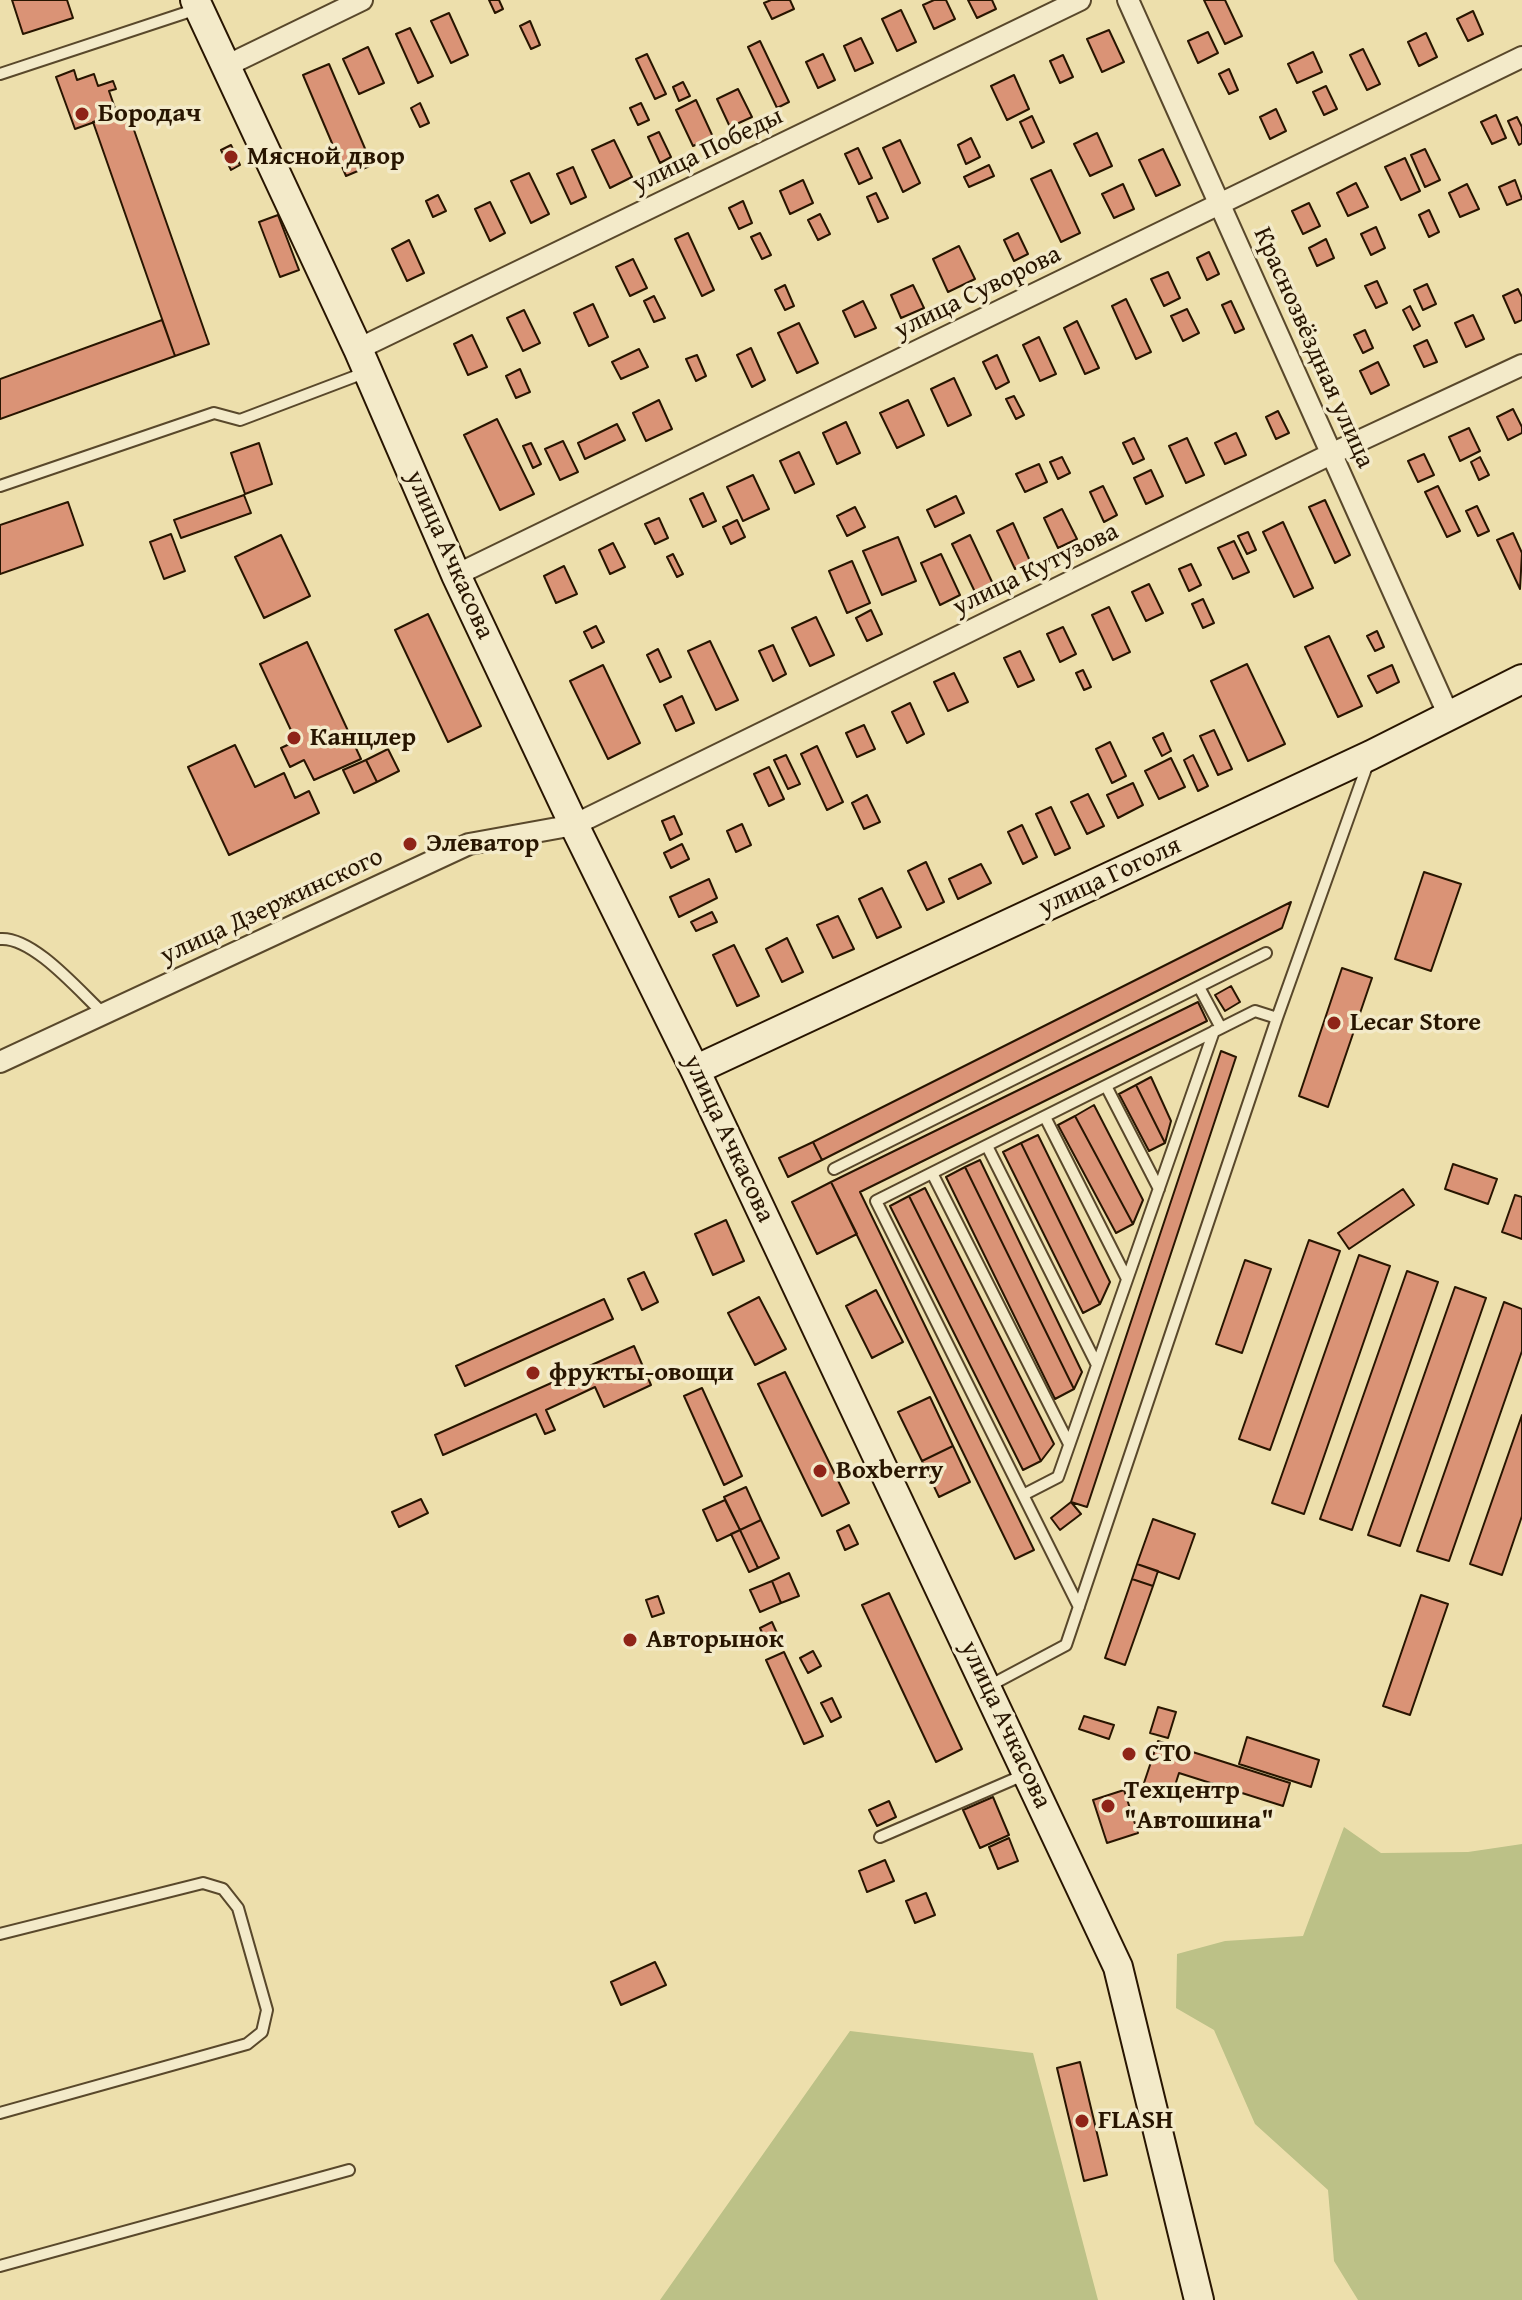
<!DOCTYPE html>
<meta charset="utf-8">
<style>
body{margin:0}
canvas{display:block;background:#eddfac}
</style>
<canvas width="1522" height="2300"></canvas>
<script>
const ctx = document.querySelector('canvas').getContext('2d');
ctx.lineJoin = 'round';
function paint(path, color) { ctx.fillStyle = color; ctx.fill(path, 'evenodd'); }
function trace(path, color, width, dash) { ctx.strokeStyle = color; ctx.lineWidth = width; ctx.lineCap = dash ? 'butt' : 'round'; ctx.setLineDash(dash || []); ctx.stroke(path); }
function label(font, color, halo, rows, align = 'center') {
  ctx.font = font + ' "Gentium Book Plus",serif'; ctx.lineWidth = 7; ctx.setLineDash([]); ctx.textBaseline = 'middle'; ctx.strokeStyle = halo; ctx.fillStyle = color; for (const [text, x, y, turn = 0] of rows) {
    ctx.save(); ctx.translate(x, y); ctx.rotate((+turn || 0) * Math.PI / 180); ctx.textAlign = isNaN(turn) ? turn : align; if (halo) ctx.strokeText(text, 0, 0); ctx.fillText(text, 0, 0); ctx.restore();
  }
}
const green = new Path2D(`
 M1344 1827 1381 1853 1468 1852 1522 1844V2300H1358L1334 2261 1328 2190 1255 2124 1214 2030 1176 2008 1177 1954 1225 1941 1303 1936Z
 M850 2031 1033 2053 1098 2300H660Z`);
const building = new Path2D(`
 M12 0H67L73 18 23 34Z
 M489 0H499L503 9 495 13Z
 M771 0H790L794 9 772 19 764 3Z
 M934 0H946L955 19 934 29 923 5Z
 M968 0H992L996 9 977 18Z
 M1204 0H1225L1242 36 1225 44Z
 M901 10 916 42 897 51 882 19Z
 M1473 11 1483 34 1468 41 1457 19Z
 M449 13 468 55 451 63 431 21Z
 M530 21 540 45 531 49 520 26Z
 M410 28 433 76 418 83 396 34Z
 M1109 30 1124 62 1102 72 1087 39Z
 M1208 32 1218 53 1198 63 1188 41Z
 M1426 33 1437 57 1419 66 1408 42Z
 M861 38 873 63 855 71 844 46Z
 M760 41 789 102 777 108 748 47Z
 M368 47 384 83 359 94 343 59Z
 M1363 49 1380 84 1367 90 1350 55Z
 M1313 52 1322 72 1297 83 1288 64Z
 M647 54 666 94 655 99 636 59Z
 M823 54 835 80 818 88 806 62Z
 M1063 55 1073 77 1060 83 1050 61Z
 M329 64 372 165 346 176 303 75Z
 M1229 69 1238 90 1229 94 1219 74Z
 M74 70 77 80 94 74 98 86 113 81 116 89 109 91 117 114 75 129 56 77Z
 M1014 75 1029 109 1007 120 991 86Z
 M683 82 690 96 679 101 673 87Z
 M1326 86 1337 109 1324 115 1313 92Z
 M738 89 752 117 730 127 717 99Z
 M696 100 713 137 693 146 676 110Z
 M420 103 429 123 420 127 411 108Z
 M641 103 649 120 638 125 630 108Z
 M1276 109 1286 131 1270 139 1260 117Z
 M127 110 209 344 175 356 93 122Z
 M1496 115 1506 138 1492 144 1481 122Z
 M1032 116 1044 142 1032 148 1020 122Z
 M1517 117 1522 127V143L1519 145 1508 121Z
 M659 132 671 157 660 163 648 137Z
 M1097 133 1112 166 1090 176 1074 144Z
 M971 138 980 157 966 164 958 145Z
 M614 140 632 177 610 188 592 150Z
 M900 140 920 183 903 192 883 148Z
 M231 145 240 165 231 170 221 150Z
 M858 148 872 178 859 184 845 154Z
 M1163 149 1180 185 1156 196 1139 160Z
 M1425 149 1440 180 1425 187 1411 155Z
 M1405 158 1420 191 1401 200 1385 167Z
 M989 165 994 176 969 187 964 177Z
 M573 167 586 197 571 204 557 174Z
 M1051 170 1080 233 1061 242 1031 179Z
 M529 173 549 214 531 223 511 181Z
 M803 180 813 203 790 214 780 191Z
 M1515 180 1522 199 1507 205 1499 187Z
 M1356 183 1368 207 1348 216 1337 193Z
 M1123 184 1134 209 1114 218 1102 194Z
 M1467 184 1479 209 1460 217 1449 193Z
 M876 193 888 218 878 222 867 197Z
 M438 195 446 211 433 217 426 201Z
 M743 201 752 223 739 229 729 208Z
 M490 202 505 233 490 241 475 209Z
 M1309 203 1320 226 1303 234 1292 211Z
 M1429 210 1439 232 1429 237 1419 215Z
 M820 214 830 234 818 240 808 220Z
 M278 215 299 270 280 277 259 222Z
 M1376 227 1385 248 1371 255 1361 234Z
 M688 233 714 290 702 296 675 239Z
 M760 233 771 255 762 259 751 237Z
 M1018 233 1028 254 1014 261 1004 240Z
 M1326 239 1334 258 1317 266 1309 248Z
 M409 240 424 273 407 281 392 249Z
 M959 246 975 279 948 292 933 259Z
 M1209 252 1219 274 1207 280 1197 258Z
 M633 259 647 288 630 296 616 267Z
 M1168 272 1180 298 1164 306 1151 279Z
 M1377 281 1387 303 1376 308 1365 286Z
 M1427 284 1436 304 1423 310 1414 290Z
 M785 285 794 306 785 310 775 290Z
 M913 285 924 308 901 318 891 295Z
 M1518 289 1522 297V320L1515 323 1503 296Z
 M654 296 665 318 654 322 644 301Z
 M1126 299 1151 352 1136 359 1112 306Z
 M863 301 876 328 855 337 843 311Z
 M1231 301 1244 329 1235 333 1222 305Z
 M593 304 608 337 589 346 574 313Z
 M1410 306 1420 326 1413 330 1403 310Z
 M1187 309 1199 333 1183 341 1171 316Z
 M524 310 540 343 523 351 507 318Z
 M1473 315 1484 339 1466 347 1455 323Z
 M162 320 175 356 0 419V379Z
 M1077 321 1099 368 1085 374 1064 328Z
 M799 323 818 363 797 373 778 333Z
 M1365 330 1373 348 1363 353 1354 335Z
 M472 335 487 367 468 375 454 344Z
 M1039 337 1056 374 1040 381 1023 345Z
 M1427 340 1437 362 1424 367 1414 346Z
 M751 348 765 380 752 387 737 355Z
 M639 349 648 367 621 379 612 362Z
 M697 355 706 376 696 381 686 359Z
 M997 355 1009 382 996 389 983 362Z
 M1378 362 1389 385 1371 394 1360 371Z
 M520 369 530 392 516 398 506 376Z
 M954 378 971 415 948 426 931 389Z
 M1014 396 1024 415 1016 419 1006 399Z
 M659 400 672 429 646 441 633 413Z
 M908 400 924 435 897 448 880 413Z
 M1513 409 1522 427V433L1508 440 1497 417Z
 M1278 411 1289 433 1276 439 1266 417Z
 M497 419 534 494 500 510 464 435Z
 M846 422 860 453 837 464 823 433Z
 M617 424 625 440 585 459 578 443Z
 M1469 428 1480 451 1460 461 1449 437Z
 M1236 433 1246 455 1225 464 1215 443Z
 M1134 438 1144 459 1133 464 1123 443Z
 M1187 438 1204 475 1186 483 1169 446Z
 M563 441 578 472 560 480 545 449Z
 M259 443 272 484 245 494 231 453Z
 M531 443 541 464 533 468 523 446Z
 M799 452 814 484 795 493 780 461Z
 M1424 454 1434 475 1418 482 1408 461Z
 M1062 457 1070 473 1058 479 1050 462Z
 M1480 457 1489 475 1479 480 1471 462Z
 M1039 464 1047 482 1025 492 1016 474Z
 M1151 470 1163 496 1146 504 1134 478Z
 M753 475 769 509 743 521 727 487Z
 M1103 486 1117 515 1104 522 1090 492Z
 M1438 486 1460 531 1447 537 1425 492Z
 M703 493 716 521 703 527 690 499Z
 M244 495 251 513 181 538 174 520Z
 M956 496 964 513 935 527 927 510Z
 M1325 500 1350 555 1335 563 1309 507Z
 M68 502 83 545 0 574V525Z
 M1477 506 1489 531 1478 536 1466 511Z
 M855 507 865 527 847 536 837 516Z
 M1062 509 1077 539 1058 548 1044 518Z
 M659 518 668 538 655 544 645 524Z
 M737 520 745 537 731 544 723 527Z
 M1283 522 1313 588 1294 597 1263 532Z
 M1013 523 1030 561 1015 569 997 531Z
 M1248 532 1256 550 1247 554 1238 536Z
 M1513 533 1522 553 1520 589 1497 540Z
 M171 534 185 571 164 579 150 542Z
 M281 535 310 596 264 618 235 557Z
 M970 535 993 584 975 592 952 544Z
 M898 537 916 581 882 595 863 551Z
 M1234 541 1249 572 1233 579 1218 548Z
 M613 543 625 567 610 574 599 550Z
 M673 554 683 574 677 577 667 557Z
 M941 554 960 595 940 605 921 563Z
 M852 561 870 603 847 613 829 571Z
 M1191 564 1201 585 1189 591 1179 569Z
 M564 566 577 594 556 603 544 576Z
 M1149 584 1163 613 1146 621 1132 592Z
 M1203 599 1214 623 1203 628 1192 604Z
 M1109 607 1130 652 1113 660 1092 615Z
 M871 610 882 634 867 641 856 618Z
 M428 614 481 726 448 742 395 630Z
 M816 617 834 655 810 666 792 628Z
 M596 626 604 642 592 648 584 632Z
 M1063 627 1076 654 1060 662 1047 634Z
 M1377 631 1384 647 1375 651 1367 636Z
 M1329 636 1362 706 1338 717 1305 647Z
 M710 641 738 700 716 710 688 651Z
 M307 642 361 759 314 780 304 760 290 767 281 748 296 741 260 664Z
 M773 645 786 674 773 681 759 651Z
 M658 649 671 677 660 682 647 655Z
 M1020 651 1034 680 1018 687 1004 658Z
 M1247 664 1285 744 1248 761 1211 681Z
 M603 665 640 743 608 759 570 681Z
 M1392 665 1399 682 1377 693 1368 676Z
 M1083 670 1091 687 1084 690 1076 673Z
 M954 673 968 702 948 711 934 682Z
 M682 696 694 723 676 731 664 705Z
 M910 703 924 734 907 743 892 712Z
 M864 725 875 749 857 757 846 733Z
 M1214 730 1232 769 1218 775 1200 736Z
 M1163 733 1171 751 1162 756 1153 738Z
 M1110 742 1126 776 1112 783 1096 749Z
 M235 745 255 787 284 773 295 798 309 791 319 813 229 855 188 767Z
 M817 746 843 802 827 810 801 754Z
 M388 749 399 771 377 782 366 760Z
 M786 755 800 784 788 789 774 760Z
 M1193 755 1208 786 1198 791 1184 760Z
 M1171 758 1185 787 1159 799 1145 771Z
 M366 760 377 782 354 793 343 770Z
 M769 767 784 799 769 806 754 774Z
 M1133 783 1143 805 1118 818 1107 795Z
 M1088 794 1104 826 1087 834 1071 802Z
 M867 795 880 822 864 829 852 803Z
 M1051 807 1070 848 1055 855 1036 814Z
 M674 816 682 834 670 840 662 821Z
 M742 824 751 845 736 852 727 831Z
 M1022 825 1037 857 1023 864 1008 832Z
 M682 844 689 859 671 868 664 853Z
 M926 862 944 902 927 910 908 871Z
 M981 864 991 883 958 899 949 879Z
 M1424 872 1461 884 1431 971 1395 959Z
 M709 879 717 898 679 917 670 897Z
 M882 888 901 927 877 938 859 899Z
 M1291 902 1282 928 822 1160 813 1142Z
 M712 912 717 922 696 931 691 922Z
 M838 916 854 949 833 958 817 925Z
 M787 938 803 972 782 982 766 949Z
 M734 945 759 996 737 1006 713 955Z
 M1342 968 1372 978 1328 1107 1299 1096Z
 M1231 986 1240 1002 1225 1011 1215 995Z
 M1198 1002 1207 1021 860 1192 1034 1550 1015 1559 831 1182Z
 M1221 1051 1236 1057 1087 1507 1071 1502Z
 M1151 1077 1171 1121 1165 1143 1136 1085Z
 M1136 1085 1165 1143 1149 1151 1119 1094Z
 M1094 1105 1143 1200 1133 1224 1075 1116Z
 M1075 1116 1133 1224 1116 1233 1058 1125Z
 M1038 1135 1110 1282 1100 1304 1021 1143Z
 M813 1142 822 1160 788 1177 779 1158Z
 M1021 1143 1100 1304 1083 1313 1003 1152Z
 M980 1160 1082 1372 1074 1389 965 1167Z
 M1453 1164 1497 1179 1488 1204 1445 1189Z
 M965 1167 1074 1389 1055 1399 946 1177Z
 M831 1182 857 1234 817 1254 792 1202Z
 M925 1188 1054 1444 1041 1461 909 1196Z
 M1403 1189 1414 1205 1349 1249 1338 1233Z
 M1515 1195 1522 1197V1239L1502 1232Z
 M909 1196 1041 1461 1023 1470 890 1206Z
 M726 1220 744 1261 713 1275 695 1234Z
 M1309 1240 1340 1251 1270 1450 1239 1439Z
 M1359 1255 1390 1266 1304 1514 1272 1503Z
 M1245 1260 1271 1269 1242 1353 1216 1344Z
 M1407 1271 1438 1282 1352 1530 1320 1519Z
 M644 1272 658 1302 642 1310 628 1279Z
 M1455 1287 1486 1298 1400 1546 1368 1535Z
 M876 1290 903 1342 872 1358 846 1306Z
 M759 1297 786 1349 755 1365 728 1313Z
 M604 1299 613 1319 465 1386 456 1366Z
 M1504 1302 1522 1309V1351L1449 1561 1417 1551Z
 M634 1346 651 1385 604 1407 595 1387 546 1410 555 1430 545 1434 536 1414 443 1455 435 1435Z
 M785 1372 849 1503 822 1516 758 1384Z
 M702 1388 742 1476 724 1485 684 1396Z
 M930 1397 953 1446 922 1461 898 1412Z
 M1522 1415V1516L1502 1575 1470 1564Z
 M953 1446 970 1482 939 1497 922 1461Z
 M746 1487 761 1520 740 1530 724 1497Z
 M421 1499 428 1513 399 1527 392 1512Z
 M725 1500 740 1530 717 1541 703 1510Z
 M1071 1502 1081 1514 1060 1530 1051 1518Z
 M1153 1519 1195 1534 1179 1579 1137 1564Z
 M761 1520 779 1558 758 1568 740 1530Z
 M849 1525 858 1544 845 1550 837 1531Z
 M740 1530 758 1568 749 1572 731 1534Z
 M1137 1564 1158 1571 1153 1586 1132 1579Z
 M789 1573 799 1596 781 1603 772 1581Z
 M1132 1579 1153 1586 1125 1665 1105 1658Z
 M772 1581 781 1603 760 1612 750 1590Z
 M889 1593 962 1749 936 1762 862 1605Z
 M1421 1595 1448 1604 1410 1715 1383 1706Z
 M658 1596 664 1613 652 1617 646 1600Z
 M772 1622 779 1638 767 1644 760 1628Z
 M813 1651 821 1666 808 1673 800 1658Z
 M784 1652 823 1736 804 1744 766 1660Z
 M832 1698 841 1717 831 1722 821 1703Z
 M1158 1707 1176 1712 1168 1738 1150 1733Z
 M1084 1716 1114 1725 1109 1739 1079 1729Z
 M1247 1737 1319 1760 1311 1787 1239 1764Z
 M1158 1741 1290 1783 1283 1806 1179 1773 1171 1798 1142 1789Z
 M1124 1790 1138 1833 1107 1843 1093 1800Z
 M993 1797 1009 1835 980 1848 963 1810Z
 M889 1801 896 1817 877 1826 869 1810Z
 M1009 1838 1018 1861 998 1869 989 1847Z
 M885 1860 894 1881 867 1892 859 1871Z
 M926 1893 935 1915 915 1923 906 1901Z
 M655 1962 666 1985 621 2005 611 1982Z
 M1080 2062 1107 2175 1084 2181 1057 2068Z`);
const lane = new Path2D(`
 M0 74 197 9
 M0 486 214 413 240 420 364 373
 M0 939C33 936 80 992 104 1014
 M1199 987 1221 1028
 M1106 1086 1159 1189
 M1045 1117 1127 1279
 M987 1146 1097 1365
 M834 1169 1266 953
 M932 1173 1069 1444
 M1023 1495 1058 1477 1214 1031
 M1079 1607 876 1201 1255 1011 1277 1018
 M989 1686 1066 1645 1277 1018 1368 763
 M880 1837 1026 1774
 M0 1934 203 1883 223 1889 238 1908 267 2010 262 2032 247 2044 0 2113
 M0 2266 349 2170`);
const street = new Path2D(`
 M1128 0 1449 716
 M226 66 362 0
 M358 349 1080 0
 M456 575 1522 57
 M0 1062 469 844 574 825 1331 454 1522 365`);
const secondary = new Path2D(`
 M195 0 358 349 456 575 574 825 695 1070 1118 1967 1199 2300
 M695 1070 1371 755 1522 679`);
const markers = [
 [82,114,8,"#8f2418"],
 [231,157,8,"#8f2418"],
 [294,738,8,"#8f2418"],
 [410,844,8,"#8f2418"],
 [1334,1023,8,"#8f2418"],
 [533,1373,8,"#8f2418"],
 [820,1471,8,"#8f2418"],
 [630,1640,8,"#8f2418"],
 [1129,1754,8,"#8f2418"],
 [1108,1806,8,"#8f2418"],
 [1082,2121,8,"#8f2418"]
];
const poiNames = [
 ["Бородач",98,114],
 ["Мясной двор",247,157],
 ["Канцлер",310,738],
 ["Элеватор",426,844],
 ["Lecar Store",1350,1023],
 ["фрукты-овощи",549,1373],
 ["Boxberry",836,1471],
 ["Авторынок",646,1640],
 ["СТО",1145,1754],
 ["Техцентр",1124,1791],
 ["\"Автошина\"",1124,1821],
 ["FLASH",1098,2121]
];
const streetNames = [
 ["улица Победы",708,151,-26],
 ["улица Суворова",978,293,-26],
 ["Краснозвёздная улица",1313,348,66],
 ["улица Ачкасова",449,555,66],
 ["улица Кутузова",1036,570,-26],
 ["улица Гоголя",1110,877,-25],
 ["улица Дзержинского",272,907,-25],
 ["улица Ачкасова",728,1139,65],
 ["улица Ачкасова",1005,1725,65]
];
paint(green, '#bcc187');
paint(building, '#da9376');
trace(building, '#281500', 2);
trace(lane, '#59482b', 14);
trace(street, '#59482b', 24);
trace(secondary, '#281500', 32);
trace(lane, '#f3eac9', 10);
trace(street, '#f3eac9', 20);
trace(secondary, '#f3eac9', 28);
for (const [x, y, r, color] of markers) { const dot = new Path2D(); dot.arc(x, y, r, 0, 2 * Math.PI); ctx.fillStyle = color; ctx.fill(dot); trace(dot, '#f3eac9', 3); }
label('bold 26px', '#281500', '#f3eac9', poiNames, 'left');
label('26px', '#281500', '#f3eac9', streetNames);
</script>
